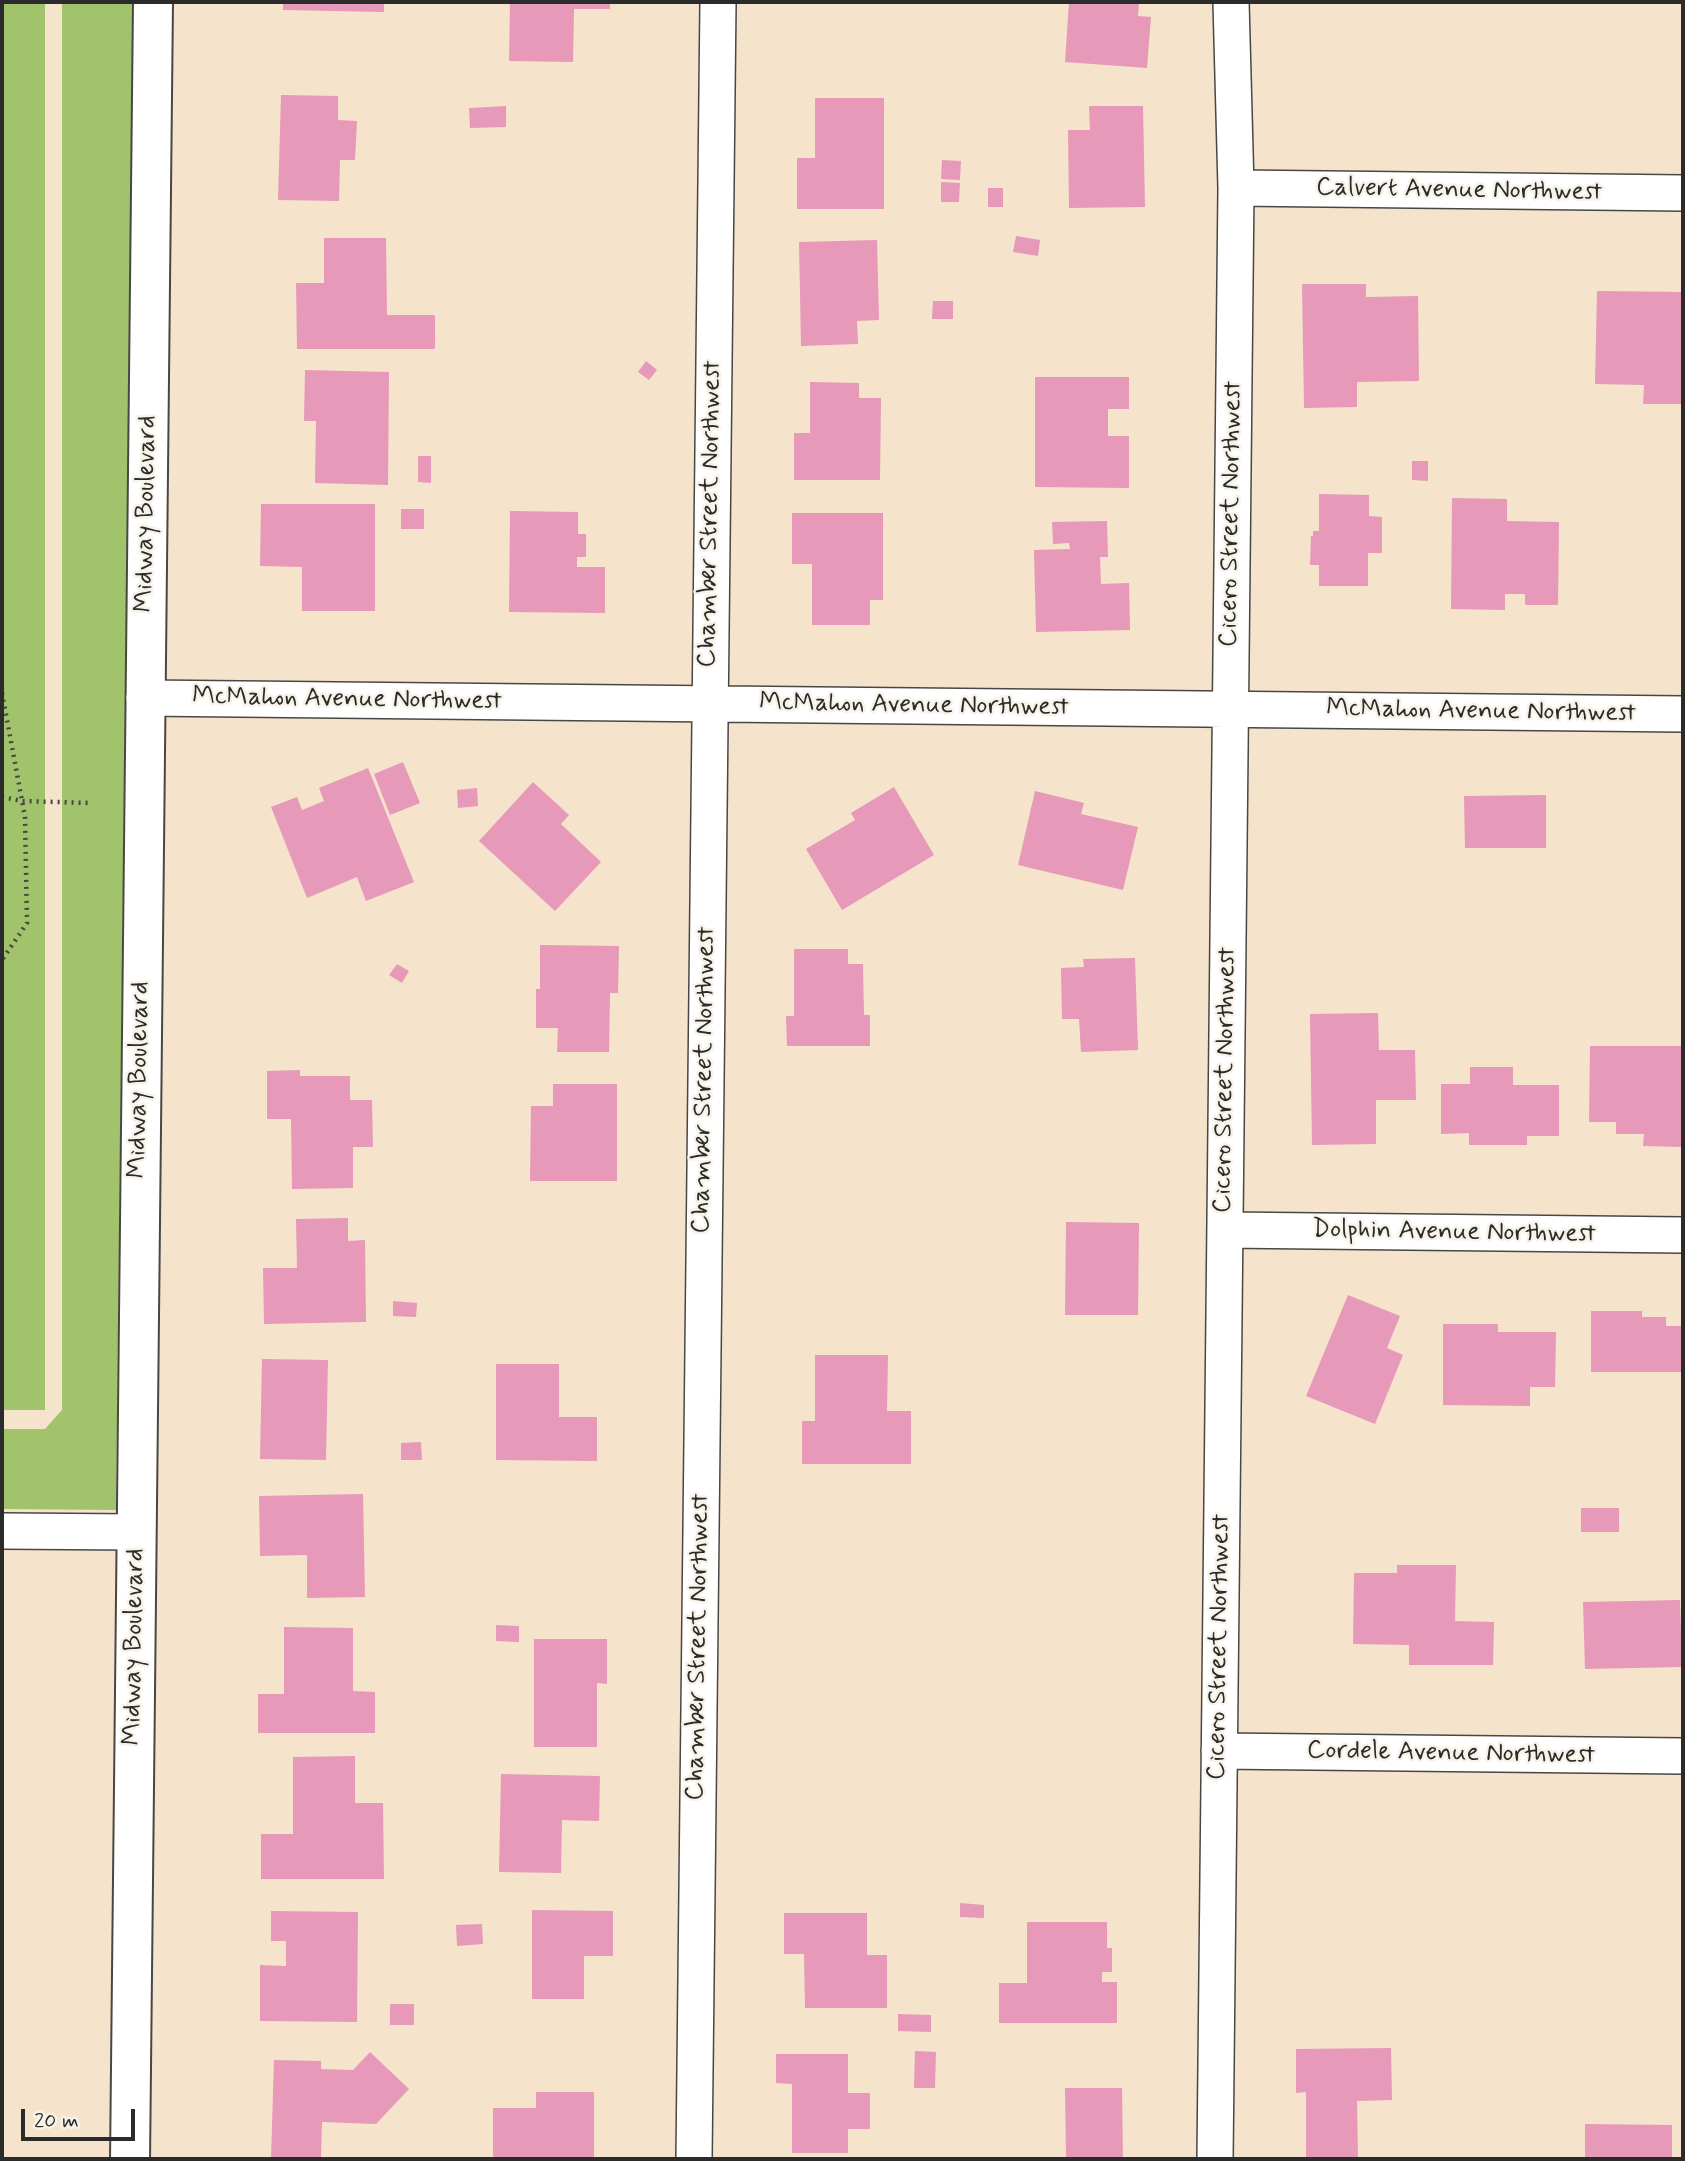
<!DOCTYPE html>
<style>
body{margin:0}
#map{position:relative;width:1685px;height:2161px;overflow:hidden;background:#f5e3cc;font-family:Mynerve,sans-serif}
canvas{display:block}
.frame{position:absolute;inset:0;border:4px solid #2b2b2b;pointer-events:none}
.scale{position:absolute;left:21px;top:2109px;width:114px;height:32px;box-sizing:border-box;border:4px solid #2b2b2b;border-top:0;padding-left:9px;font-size:21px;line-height:24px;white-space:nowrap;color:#2b2b2b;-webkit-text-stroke:5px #f7f3e8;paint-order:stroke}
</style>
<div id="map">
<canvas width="1685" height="2161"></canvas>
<div class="frame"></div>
<div class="scale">20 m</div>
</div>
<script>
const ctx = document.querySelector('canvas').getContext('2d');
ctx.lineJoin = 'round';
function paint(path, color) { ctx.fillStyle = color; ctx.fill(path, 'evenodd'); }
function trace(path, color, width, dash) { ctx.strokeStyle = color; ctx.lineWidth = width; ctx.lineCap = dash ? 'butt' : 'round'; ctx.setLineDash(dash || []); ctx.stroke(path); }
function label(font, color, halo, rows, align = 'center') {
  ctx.font = font + ' Mynerve,sans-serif'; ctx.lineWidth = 5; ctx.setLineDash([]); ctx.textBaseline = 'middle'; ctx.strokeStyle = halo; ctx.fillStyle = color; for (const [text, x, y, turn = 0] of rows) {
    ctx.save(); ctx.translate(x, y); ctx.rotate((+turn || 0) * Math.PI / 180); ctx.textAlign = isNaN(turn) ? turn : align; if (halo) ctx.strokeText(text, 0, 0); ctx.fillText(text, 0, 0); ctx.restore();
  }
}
const green = new Path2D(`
 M2 2H45V1410H2Z
 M62 2H133L116 1510 2 1509V1429H45L62 1410Z`);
const building = new Path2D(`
 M283 2H384V12L283 10Z
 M510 2H610V9H574L573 62 509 61Z
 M1069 2H1139L1138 16 1151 17 1147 68 1065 62Z
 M281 95 338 96V120L357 121 355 160H340L339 201 278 200Z
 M815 98H884V209H797V158H815Z
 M506 106V127L470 128 469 108Z
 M1089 106H1143L1145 207 1069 208 1068 130H1090Z
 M942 160 961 161 960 180 941 179Z
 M941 182 960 183 959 202H941Z
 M988 188H1003V207H988Z
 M1016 236 1040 240 1038 256 1013 252Z
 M324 238H386L387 315H435V349H297L296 283H324Z
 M877 240 879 320 857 321 858 344 801 346 799 242Z
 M1302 284H1366V297L1418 296 1419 381 1357 382V407L1304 408Z
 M1597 291 1683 292V404H1643L1644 385 1595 384Z
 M933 301H953V319H932Z
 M646 361 657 370 649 380 638 372Z
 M305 370 389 372 388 485 315 483 316 421H304Z
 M1035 377H1129V409H1108V436H1129V488L1035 487Z
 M810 382 859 383V398H881L880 480H794V433H810Z
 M418 456H431V483L418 482Z
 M1412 461H1428V481L1412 480Z
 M1319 494 1369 495V516L1382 517V553H1368V586H1319V565H1310L1311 536H1313V531H1319Z
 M1452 498 1507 499V521L1559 522 1558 605H1525V594H1505V610L1451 609Z
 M261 504H375V611H302V567L260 566Z
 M401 509H424V529H401Z
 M510 511 578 512V534H586V557H577V567H605V613L509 612Z
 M792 513H883V600H870V625H812V564H792Z
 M1107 521 1108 557H1100L1101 584 1129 583 1130 630 1036 632 1034 550 1070 549 1069 543 1053 544 1052 522Z
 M403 762 420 803 390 815 374 774Z
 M368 768 414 882 366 901 357 877 307 898 271 807 297 797 302 810 324 801 319 788Z
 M533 782 569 815 561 824 601 862 555 911 479 841Z
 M894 787 934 855 842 910 806 849 855 820 851 813Z
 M477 788 478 806 458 808 457 790Z
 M1035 791 1084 803 1081 814 1138 827 1123 890 1018 865Z
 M1546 795V848H1465L1464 796Z
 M540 945 619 946 618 993H610L609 1052H557L558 1028H536V989H540Z
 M794 949H848V964H863L864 1015H870V1046H787L786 1016H794Z
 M1135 958 1138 1050 1081 1052 1079 1019H1062L1061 968 1084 967 1083 959Z
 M397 964 409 971 402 983 389 975Z
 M1378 1013 1379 1050H1415L1416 1100H1376V1144L1312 1145 1310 1014Z
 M1590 1046H1683V1147L1643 1146 1644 1134H1616V1122H1589Z
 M1470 1067H1513V1085H1559V1136H1527V1145H1469V1133L1441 1134V1084H1470Z
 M300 1070V1076H350V1100H372L373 1147H353V1188L292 1189 291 1119H267V1071Z
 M553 1084H617V1181H530L531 1106H553Z
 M348 1218V1241L365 1240 366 1322 264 1324 263 1268H297L296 1219Z
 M1066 1222 1139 1223 1138 1315H1065Z
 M1348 1295 1400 1316 1387 1348 1403 1355 1375 1424 1306 1396Z
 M393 1301 417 1303 416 1317 393 1316Z
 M1591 1311H1642V1317H1666V1326H1681V1372H1591Z
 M1443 1324H1498V1332H1556L1555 1387H1530V1406L1443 1405Z
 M815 1355H888L887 1411H911V1464H802V1421H815Z
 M262 1359 328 1360 326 1460 260 1459Z
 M496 1364H559V1417H597V1461L496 1460Z
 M421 1442 422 1460H401V1443Z
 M363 1494 365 1597 307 1598V1555L260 1556 259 1496Z
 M1581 1508H1619V1532H1581Z
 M1397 1565H1456L1455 1621 1494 1622 1493 1665H1409V1645L1353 1644 1354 1573H1397Z
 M1680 1600 1682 1667 1585 1669 1583 1602Z
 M496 1625 519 1626V1642L496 1641Z
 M284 1627 353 1628V1691L375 1692V1733H258V1694H284Z
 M534 1639H607V1684L597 1683V1747H534Z
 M355 1756V1803H383L384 1879H261V1834H293V1757Z
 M501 1774 600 1776 599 1821 562 1820 561 1873 499 1872Z
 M960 1903 984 1905V1918L960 1917Z
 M532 1910 613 1911V1956H584V1999H532Z
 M271 1911 358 1912 357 2022 260 2021V1965L286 1966V1941H271Z
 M784 1913H867V1955H887V2008H805L804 1954H784Z
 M1027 1922H1107V1948H1112V1972H1102V1982H1117V2023H999V1983H1027Z
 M482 1924 483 1944 457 1946 456 1925Z
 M390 2004H414V2025H390Z
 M898 2014 931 2015V2032L898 2031Z
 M1391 2048 1392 2100 1357 2101 1358 2158 1306 2159V2092L1296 2093V2049Z
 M915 2051 936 2052 935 2088H914Z
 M370 2052 409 2089 376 2124 322 2122 321 2159H271L274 2060 321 2061V2069L353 2070Z
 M776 2054H848V2093H870V2129H848V2153H792V2084L776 2083Z
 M1065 2088H1122L1123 2159H1066Z
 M536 2092H594V2159H493V2108H536Z
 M1585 2124 1672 2125V2159H1585Z`);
const path = new Path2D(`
 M2 693 25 817 27 923 2 960
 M2 797 22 801 90 803`);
const street = new Path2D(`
 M1236 188 1683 193
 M144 698 1683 714
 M1225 1230 1683 1235
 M2 1531 136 1532
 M1219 1751 1683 1756
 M694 2159 718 2
 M1215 2159 1236 188 1231 2`);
const secondary = new Path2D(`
 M130 2159 153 2`);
const streetNames = [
 ["Calvert Avenue Northwest",1459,191,1],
 ["Midway Boulevard",147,514,-89],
 ["Chamber Street Northwest",711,514,-89],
 ["Cicero Street Northwest",1232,514,-89],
 ["McMahon Avenue Northwest",347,700,1],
 ["McMahon Avenue Northwest",914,706,1],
 ["McMahon Avenue Northwest",1481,712,1],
 ["Midway Boulevard",140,1080,-89],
 ["Chamber Street Northwest",705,1080,-89],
 ["Cicero Street Northwest",1226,1080,-89],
 ["Dolphin Avenue Northwest",1454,1233,1],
 ["Midway Boulevard",135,1647,-89],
 ["Chamber Street Northwest",699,1647,-89],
 ["Cicero Street Northwest",1220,1647,-89],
 ["Cordele Avenue Northwest",1451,1754,1]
];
paint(green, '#a0c36c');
paint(building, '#e699b8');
trace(street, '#494743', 38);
trace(secondary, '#494743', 42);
trace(path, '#494743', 4.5, [2, 5]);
trace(street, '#fff', 35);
trace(secondary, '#fff', 38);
label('26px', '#2b2b2b', '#f7f3e8', streetNames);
</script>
